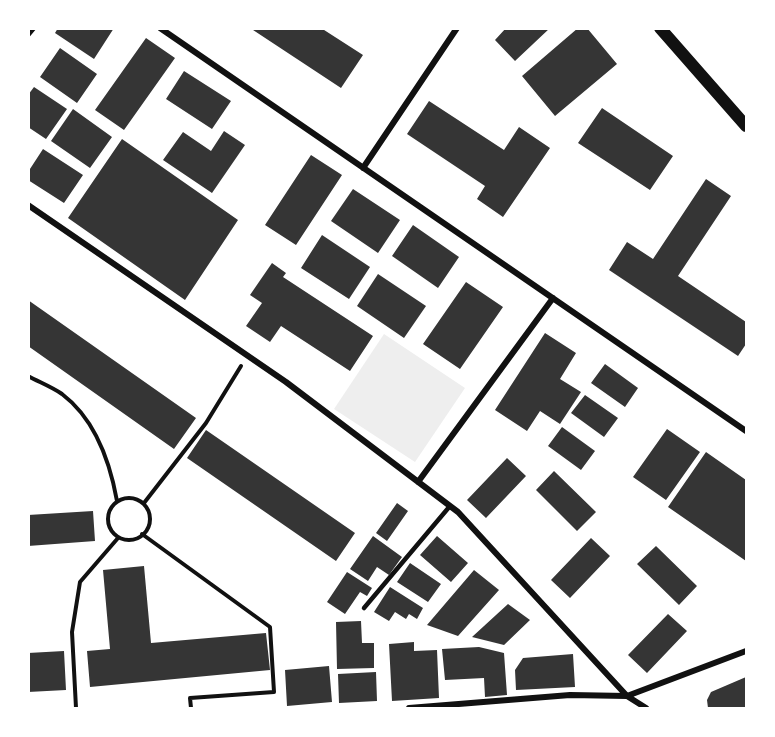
<!DOCTYPE html>
<style>
body{margin:0}
#map{position:relative;width:775px;height:737px;overflow:hidden;background:#fff;font-family:"PT Serif",serif}
canvas{display:block}
.frame{position:absolute;inset:0;border:30px solid #fff;pointer-events:none}
</style>
<div id="map">
<canvas width="775" height="737"></canvas>
<div class="frame"></div>
</div>
<script>
const ctx = document.querySelector('canvas').getContext('2d');
ctx.lineJoin = 'round';
function paint(path, color) { ctx.fillStyle = color; ctx.fill(path, 'evenodd'); }
function trace(path, color, width, dash) { ctx.strokeStyle = color; ctx.lineWidth = width; ctx.lineCap = dash ? 'butt' : 'round'; ctx.setLineDash(dash || []); ctx.stroke(path); }
const green = new Path2D(`
 M384 334 465 388 415 462 334 409Z`);
const building = new Path2D(`
 M58 28H114L94 59 55 33Z
 M250 28H321L363 55 341 88Z
 M506 28H550L515 61 495 40Z
 M578 28H587L617 64 555 116 522 76Z
 M146 38 175 58 124 130 95 110Z
 M60 48 97 74 77 103 40 77Z
 M184 71 231 101 212 129 166 99Z
 M34 87 67 109 46 139 28 127V95Z
 M429 101 504 150 519 127 550 148 503 217 477 199 485 186 407 134Z
 M602 108 673 156 650 190 578 143Z
 M73 109 112 137 90 168 51 141Z
 M224 131 245 145 212 193 163 160 183 132 211 151Z
 M122 139 238 220 185 300 68 218Z
 M43 149 83 175 64 203 28 180V172Z
 M311 155 342 175 296 245 265 225Z
 M706 179 731 196 678 276 746 322V344L738 356 609 270 627 242 653 259Z
 M353 189 400 220 378 253 331 221Z
 M413 225 459 257 438 288 392 256Z
 M322 235 370 267 349 299 301 268Z
 M272 263 286 273 283 277 373 336 350 371 281 326 270 342 246 326 262 303 250 295Z
 M378 274 426 306 404 338 357 306Z
 M466 282 503 307 460 369 423 344Z
 M28 300 196 418 174 449 28 346Z
 M545 333 576 353 560 379 581 392 560 424 540 411 527 431 495 410Z
 M605 364 638 388 625 407 591 383Z
 M585 395 618 418 604 437 571 413Z
 M562 427 595 451 581 470 548 446Z
 M667 429 700 452 666 500 633 477Z
 M206 430 355 533 336 561 187 458Z
 M706 452 746 480V561L668 507Z
 M507 458 526 476 486 518 467 500Z
 M554 471 596 512 577 531 536 490Z
 M397 503 408 511 387 541 376 533Z
 M93 511 95 541 28 546V515Z
 M373 536 402 557 389 575 377 567 368 581 350 569Z
 M437 536 468 563 451 582 420 555Z
 M591 538 610 556 570 598 551 580Z
 M656 546 697 586 679 605 637 564Z
 M410 563 441 584 428 602 397 582Z
 M144 566 151 643 266 633 270 670 90 687 87 651 110 649 103 570Z
 M474 570 499 590 458 636 427 625Z
 M347 572 372 588 367 596 360 592 345 614 327 602Z
 M390 587 423 608 417 619 409 614 406 619 395 612 389 621 374 612Z
 M508 604 530 620 504 645 472 637Z
 M668 614 687 631 647 673 628 655Z
 M361 621 362 643H374V668L337 669 336 622Z
 M414 642V651L437 650 439 698 392 701 389 644Z
 M479 647 504 653 507 695 485 697 484 678 445 680 442 649Z
 M64 651 66 690 28 692V653Z
 M573 654 575 687 516 690 515 670 523 658Z
 M329 666 332 702 287 706 285 670Z
 M376 672 377 701 339 703 338 674Z
 M746 677V708H708L707 700 711 692Z`);
const path = new Path2D(`
 M28 376C39 382 52 387 62 394 95 419 110 462 117 501
 M108 519a21 21 0 1 1 42 0a21 21 0 1 1-42 0Z
 M144 503 206 423 241 366
 M142 534 270 627 274 692 190 698 191 708
 M76 708 72 632 80 582 118 538`);
const service = new Path2D(`
 M364 608 450 506`);
const minor = new Path2D(`
 M160 28 746 431
 M28 34 33 28
 M363 168 457 28
 M28 205 286 382 458 512 627 696 646 708
 M418 482 553 298
 M409 708 570 695 627 696 746 651`);
const secondary = new Path2D(`
 M660 28 746 126`);
paint(green, '#eee');
paint(building, '#353535');
trace(path, '#111', 4);
trace(service, '#111', 4.5);
trace(minor, '#111', 6);
trace(secondary, '#111', 12);
</script>
